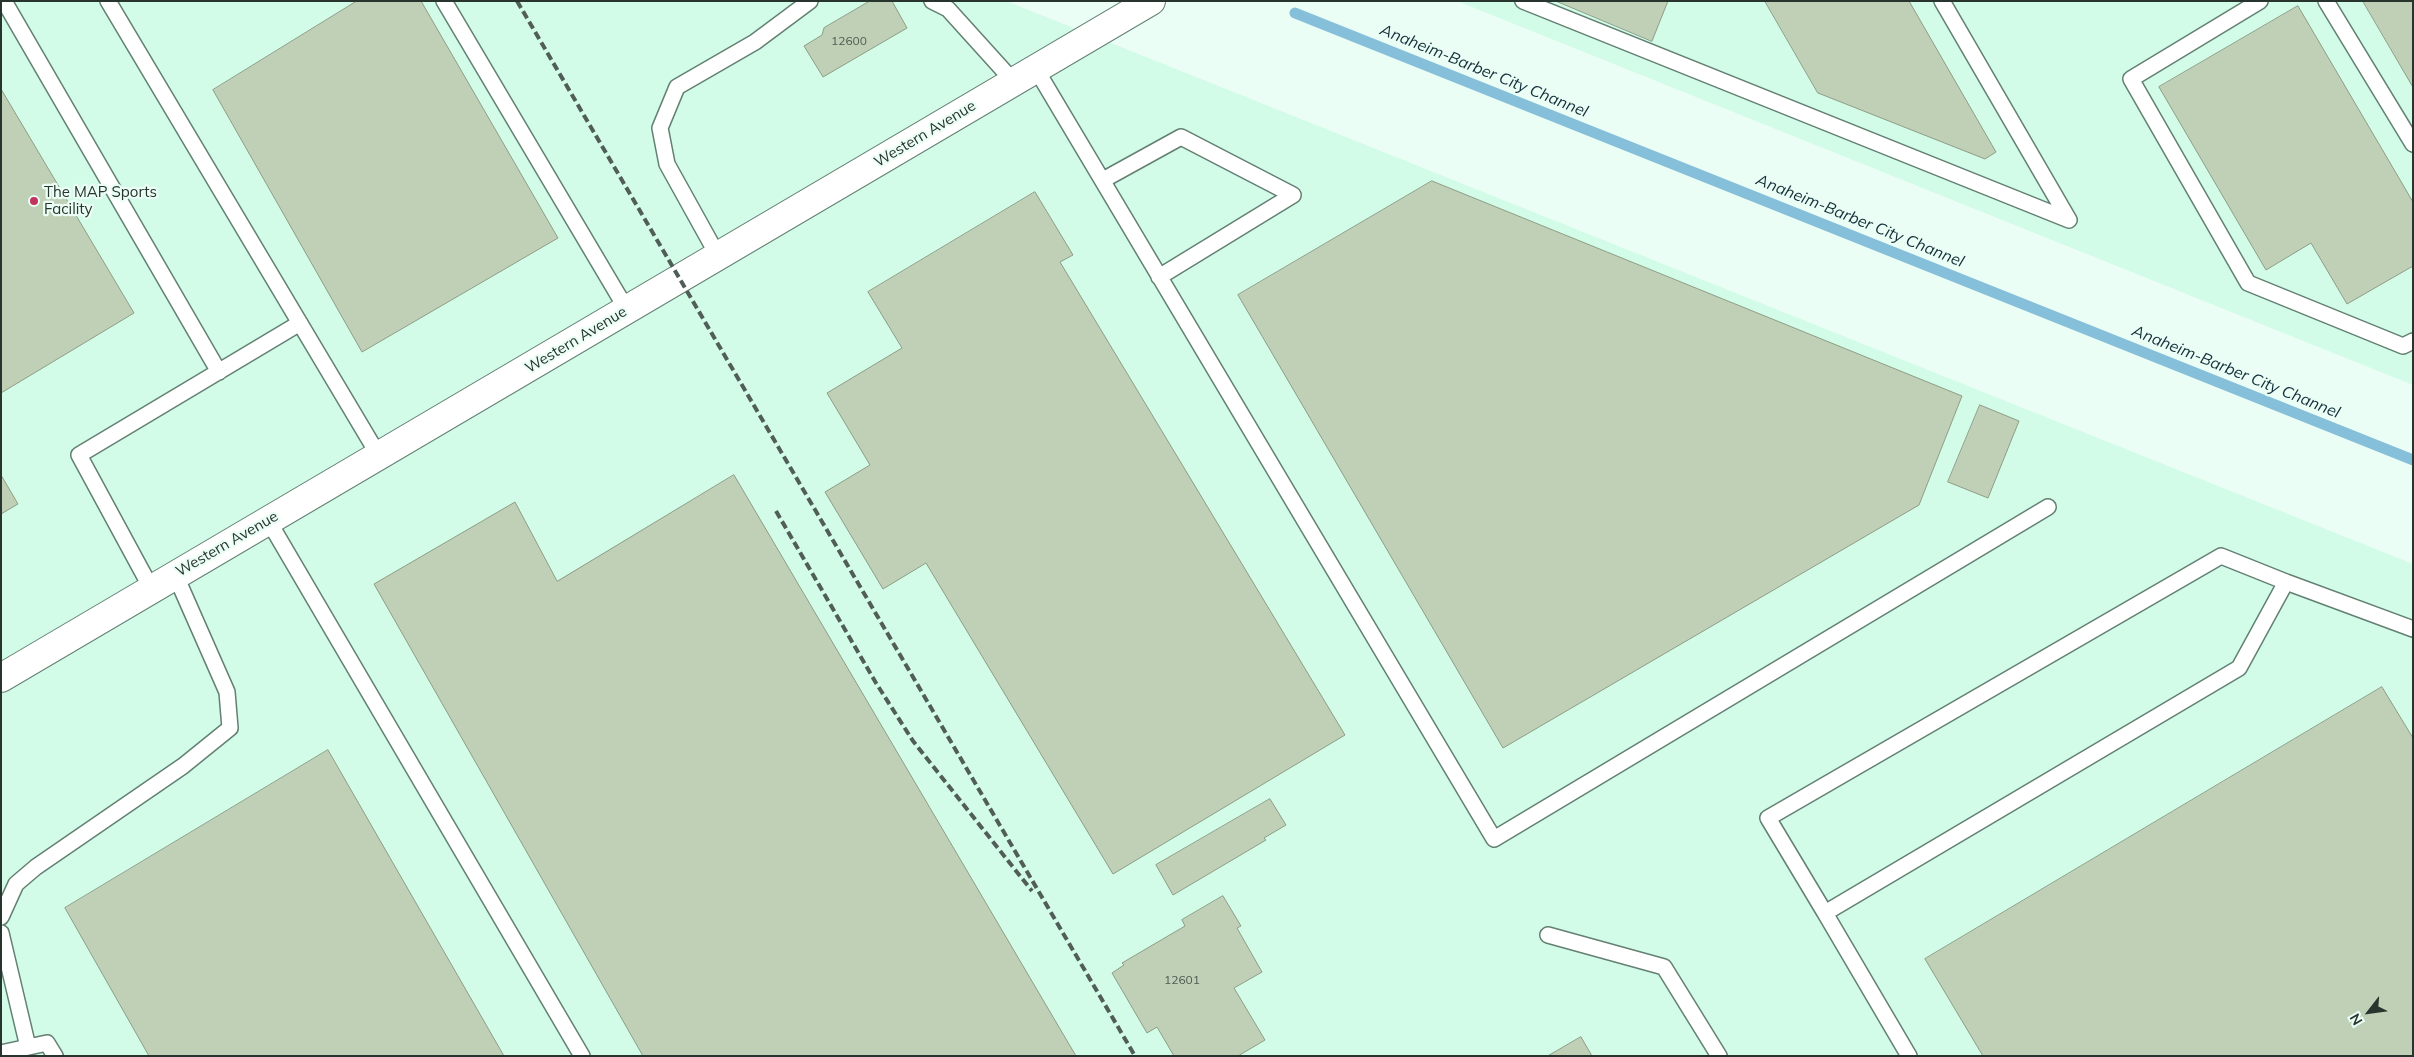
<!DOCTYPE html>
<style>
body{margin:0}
#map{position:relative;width:2414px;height:1057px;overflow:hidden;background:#ebfef5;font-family:Mulish,sans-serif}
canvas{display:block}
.frame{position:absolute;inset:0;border:2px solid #28342e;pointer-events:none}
.north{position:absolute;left:2344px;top:987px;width:50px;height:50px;-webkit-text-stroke:4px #ebfef5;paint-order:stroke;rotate:240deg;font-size:14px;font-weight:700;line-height:20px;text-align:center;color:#28342e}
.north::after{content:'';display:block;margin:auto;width:18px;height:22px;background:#28342e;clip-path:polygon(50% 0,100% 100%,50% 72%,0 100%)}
</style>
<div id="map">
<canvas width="2414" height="1057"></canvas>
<div class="frame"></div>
<div class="north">N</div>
</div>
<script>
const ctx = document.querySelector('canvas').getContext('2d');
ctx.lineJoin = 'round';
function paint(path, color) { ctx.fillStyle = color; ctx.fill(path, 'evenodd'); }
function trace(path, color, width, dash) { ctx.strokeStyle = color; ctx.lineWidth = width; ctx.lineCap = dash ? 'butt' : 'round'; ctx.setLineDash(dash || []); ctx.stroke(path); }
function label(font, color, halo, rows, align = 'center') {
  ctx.font = font + ' Mulish,sans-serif'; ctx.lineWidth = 4.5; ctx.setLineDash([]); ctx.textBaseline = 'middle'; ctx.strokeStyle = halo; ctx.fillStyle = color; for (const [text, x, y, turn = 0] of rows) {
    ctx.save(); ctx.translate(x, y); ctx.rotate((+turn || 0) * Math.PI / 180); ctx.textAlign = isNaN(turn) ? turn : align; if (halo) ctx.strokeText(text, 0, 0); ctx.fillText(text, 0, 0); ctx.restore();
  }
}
const built = new Path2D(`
 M1 1H1006L2413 564V1056H1Z
 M1457 1H2413V385Z`);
const stream = new Path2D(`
 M1295 13 2413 460`);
const building = new Path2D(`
 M357 1H421L558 238 362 352 213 90Z
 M870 1H892L907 28 823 77 804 46 822 35 824 28Z
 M1556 1H1668L1652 41Z
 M1765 1H1909L1996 152 1985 159 1818 93Z
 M2363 1H2413V87Z
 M2298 6 2413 202V266L2347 304 2311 243 2266 270 2159 87Z
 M1 89 134 313 1 393Z
 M1432 181 1962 396 1919 505 1503 748 1238 295Z
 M1035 192 1073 255 1060 262 1345 735 1113 874 926 563 883 589 825 492 870 465 827 393 902 348 868 292Z
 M1980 405 2019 421 1988 498 1948 482Z
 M1 475 18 504 1 514Z
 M734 475 1076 1056H643L374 584 515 502 557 581Z
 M2382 687 2413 738V1056H1983L1925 959Z
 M328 750 504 1056H149L65 908Z
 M1270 799 1286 825 1264 838 1266 840 1173 895 1156 865Z
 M1223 896 1241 926 1237 928 1262 972 1234 988 1265 1040 1238 1056H1174L1157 1027 1147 1033 1112 973 1124 965 1122 963 1185 926 1182 920Z
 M1581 1037 1592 1056H1548Z`);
const lane = new Path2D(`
 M4 1 219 372
 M108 1 379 456
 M444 1 627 310
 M932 1 948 9 1014 82
 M1523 1 2069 220 1942 1
 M2260 1 2131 79 2248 283 2403 346 2413 341
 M2326 1 2413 144
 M1036 69 1494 839 2048 507
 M1103 180 1181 137 1293 195 1159 277
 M718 256 667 164 660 128 677 87 755 42 810 1
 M268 520 582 1056
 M151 588 79 455 300 323
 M1825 913 1768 818 2221 556 2286 582
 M1 917 16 884 36 867 183 766 230 728 227 692 175 574
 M1 933 28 1047
 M1548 935 1664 967 1719 1056
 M1 1053 47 1043 55 1056
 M1909 1056 1825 913 2239 668 2286 582 2413 629`);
const secondary = new Path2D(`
 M1 678 1151 1`);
const rail = new Path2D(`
 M517 1 1135 1056
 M776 511 876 683 913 741 1032 891`);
const markers = [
 [34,201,5,"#c2335d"]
];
const numberNames = [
 ["12600",849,41],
 ["12601",1182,980]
];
const streetNames = [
 ["Western Avenue",925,134,-31],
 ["Western Avenue",576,340,-31],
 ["Western Avenue",227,544,-30]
];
const poiNames = [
 ["The MAP Sports",44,192],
 ["Facility",44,209]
];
const waterNames = [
 ["Anaheim-Barber City Channel",1484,71,22],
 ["Anaheim-Barber City Channel",1860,221,22],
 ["Anaheim-Barber City Channel",2236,372,22]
];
paint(built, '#d2fbe8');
trace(stream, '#86bfda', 11);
paint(building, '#c0d0b7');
trace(building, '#8e9e86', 1);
trace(lane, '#638073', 18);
trace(secondary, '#638073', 30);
trace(lane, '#fff', 15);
trace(secondary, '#fff', 28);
trace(rail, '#505e57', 4, [8, 4]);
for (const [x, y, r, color] of markers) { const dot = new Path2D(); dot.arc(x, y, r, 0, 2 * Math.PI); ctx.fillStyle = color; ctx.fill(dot); trace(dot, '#ebfef5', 2); }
label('12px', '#4e5b50', null, numberNames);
label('15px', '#28342e', '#ebfef5', streetNames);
label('15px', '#28342e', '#ebfef5', poiNames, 'left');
label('italic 16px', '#132f3b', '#ebfef5', waterNames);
</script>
